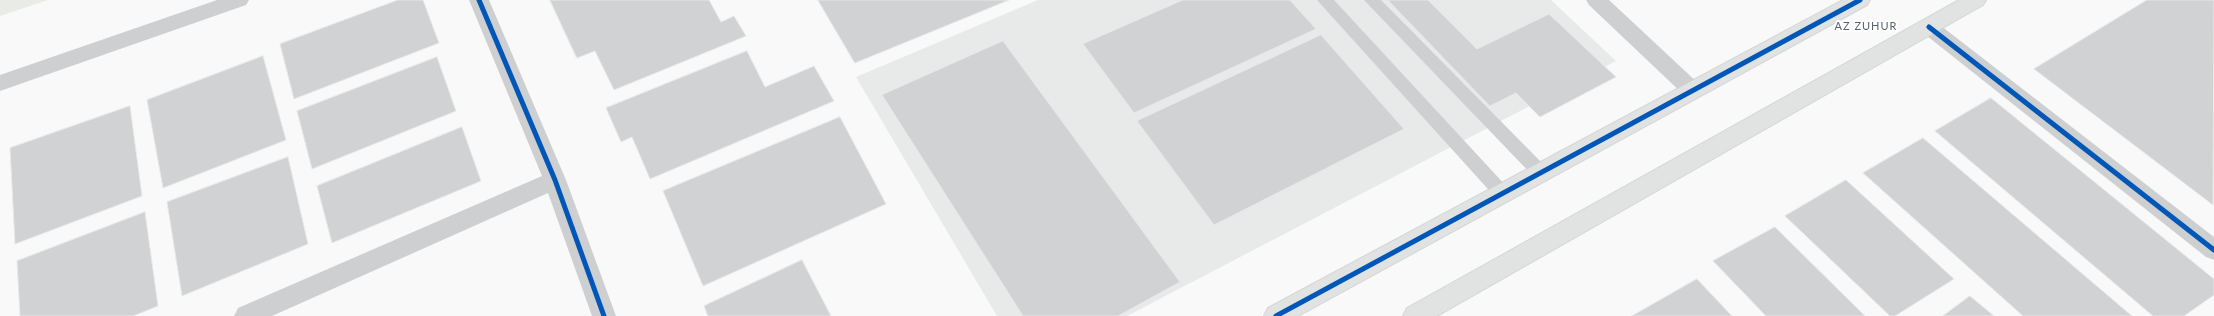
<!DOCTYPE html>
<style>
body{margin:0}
canvas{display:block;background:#f9f9f9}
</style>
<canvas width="2214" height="316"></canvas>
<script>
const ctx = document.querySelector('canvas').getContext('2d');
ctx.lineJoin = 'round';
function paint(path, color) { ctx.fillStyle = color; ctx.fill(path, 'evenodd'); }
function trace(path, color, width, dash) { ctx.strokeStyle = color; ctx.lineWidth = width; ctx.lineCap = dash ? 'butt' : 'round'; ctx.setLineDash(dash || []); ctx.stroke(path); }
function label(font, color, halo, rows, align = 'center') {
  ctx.font = font + ' Lato,sans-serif'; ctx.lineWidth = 4; ctx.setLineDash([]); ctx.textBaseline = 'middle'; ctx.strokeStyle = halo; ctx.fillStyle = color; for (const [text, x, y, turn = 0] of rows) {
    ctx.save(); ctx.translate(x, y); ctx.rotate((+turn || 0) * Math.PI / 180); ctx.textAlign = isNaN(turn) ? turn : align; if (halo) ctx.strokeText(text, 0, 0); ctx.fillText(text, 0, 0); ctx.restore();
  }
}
const built = new Path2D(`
 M1038 0H1551L1616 61 1127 316H997L856 77Z`);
const green = new Path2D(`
 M0 0H48L0 16Z`);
const building = new Path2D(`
 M398 0H423L439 43 294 99 280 44Z
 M550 0H709L721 22 734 16 746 36 614 90 595 51 577 58Z
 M818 0H1009L855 63Z
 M1183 0H1290L1316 29 1134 113 1083 44Z
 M1388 0H1428L1477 49 1549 14 1616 77 1540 117 1516 93 1490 106Z
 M2147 0H2214L2213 205 2034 69Z
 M1321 35 1404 129 1214 225 1137 121Z
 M1003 41 1180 282 1118 316H1023L882 95Z
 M747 51 765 87 814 66 834 101 650 179 632 137 621 142 606 108Z
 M263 56 286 140 163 188 147 100Z
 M437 57 456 111 312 169 297 111Z
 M1991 98 2214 279V295L2184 316H2153L1935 131Z
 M130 106 142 196 15 244 10 148Z
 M840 117 886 204 703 286 663 191Z
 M462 127 481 181 332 243 317 186Z
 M1923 138 2132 316H2023L1863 173Z
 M288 157 308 244 182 296 167 202Z
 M1846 180 1954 279 1895 316H1890L1785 216Z
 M145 212 158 306 133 316H20L17 261Z
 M1775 227 1865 316H1766L1713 261Z
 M802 260 831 316H708L704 306Z
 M1697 279 1732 316H1632Z
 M1970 296 1994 316H1943Z`);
const lane = new Path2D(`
 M1317 0H1334L1508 188 1511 193 1508 198 1502 200 1496 198Z
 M1364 0H1381L1547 168 1550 173 1547 178 1541 180 1535 178Z`);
const street = new Path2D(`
 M217 0H249L246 5 0 91V75Z
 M469 0H489L566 180 616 316H592L548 193 272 316H234L238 308 542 176Z
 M1586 0H1609L1699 84 1703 90 1699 96 1692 98 1685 96 1589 5Z
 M1929 19 1936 22 2214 237V260L2206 257 1922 32 1919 27 1922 22Z`);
const secondary = new Path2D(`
 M1843 0H1870L1867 5 1298 316H1264L1268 308Z
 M1959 0H1986L1983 5 1437 316H1403L1407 308Z`);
const cycleway = new Path2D(`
 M479 0 555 180 604 316
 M1929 27 2214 250
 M1276 316 1860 0`);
const neighbourhoodNames = [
 ["AZ ZUHUR",1866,26]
];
paint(built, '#e8e9e9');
paint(green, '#e8ebe6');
paint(building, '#d0d2d3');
trace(building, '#e8e8e8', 1);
trace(secondary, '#d5d6d7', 2);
paint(lane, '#cecfd0');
paint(street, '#cecfd0');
paint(secondary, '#e1e2e2');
trace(cycleway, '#0057b8', 5);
ctx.letterSpacing = '1px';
label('11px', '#57646e', '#fff', neighbourhoodNames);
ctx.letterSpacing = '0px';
</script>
